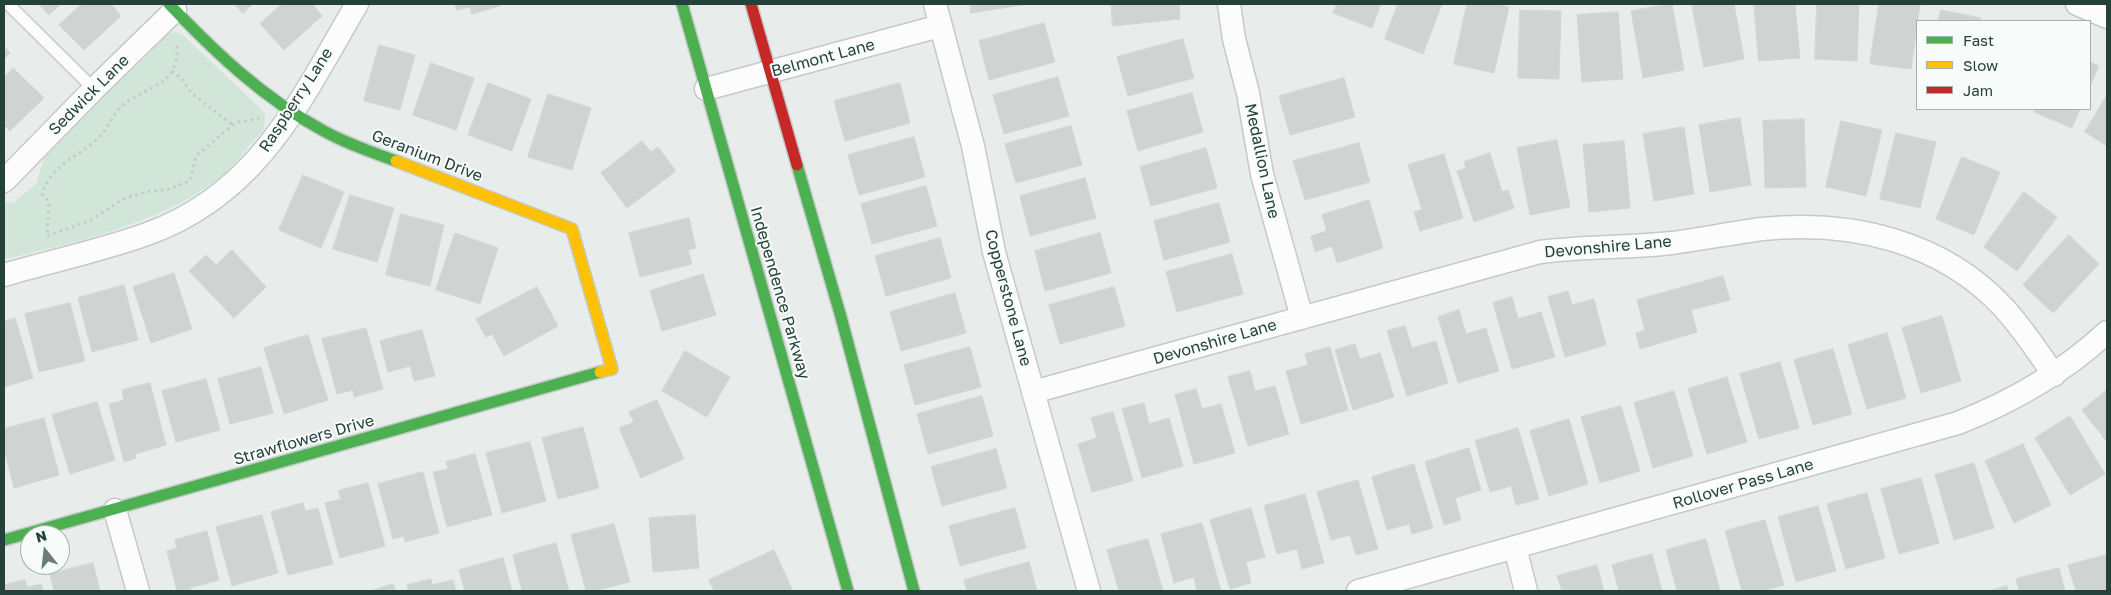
<!DOCTYPE html>
<style>
body{margin:0}
#map{position:relative;width:2111px;height:595px;overflow:hidden;background:#e8edeb;font-family:"Golos Text",sans-serif}
canvas{display:block}
.frame{position:absolute;inset:0;border:5px solid #24423a;pointer-events:none}
.legend{position:absolute;left:1916px;top:20px;width:175px;height:90px;box-sizing:border-box;background:#f7fbf9;border:1px solid #a3b1ad;margin:0;padding:6px 9px;list-style:none;font-size:15px;color:#24423a}
.legend li{display:flex;align-items:center;gap:10px;height:25px}
.legend b{width:25px;border:1px solid #a3b1ad}
.north{position:absolute;left:20px;top:525px;width:50px;height:50px;box-sizing:border-box;background:#f7fbf9;border:1px solid #a3b1ad;border-radius:50%;rotate:344deg;font-size:14px;font-weight:700;line-height:20px;text-align:center;color:#24423a}
.north::after{content:'';display:block;margin:auto;width:18px;height:22px;background:#697e78;clip-path:polygon(50% 0,100% 100%,50% 72%,0 100%)}
</style>
<div id="map">
<canvas width="2111" height="595"></canvas>
<div class="frame"></div>
<ul class="legend">
<li><b style="height:6px;background:#4caf50"></b>Fast</li>
<li><b style="height:6px;background:#ffc107"></b>Slow</li>
<li><b style="height:6px;background:#c62828"></b>Jam</li>
</ul>
<div class="north">N</div>
</div>
<script>
const ctx = document.querySelector('canvas').getContext('2d');
ctx.lineJoin = 'round';
function paint(path, color) { ctx.fillStyle = color; ctx.fill(path, 'evenodd'); }
function trace(path, color, width, dash) { ctx.strokeStyle = color; ctx.lineWidth = width; ctx.lineCap = dash ? 'butt' : 'round'; ctx.setLineDash(dash || []); ctx.stroke(path); }
function label(font, color, halo, rows, align = 'center') {
  ctx.font = font + ' "Golos Text",sans-serif'; ctx.lineWidth = 4; ctx.setLineDash([]); ctx.textBaseline = 'middle'; ctx.strokeStyle = halo; ctx.fillStyle = color; for (const [text, x, y, turn = 0] of rows) {
    ctx.save(); ctx.translate(x, y); ctx.rotate((+turn || 0) * Math.PI / 180); ctx.textAlign = isNaN(turn) ? turn : align; if (halo) ctx.strokeText(text, 0, 0); ctx.fillText(text, 0, 0); ctx.restore();
  }
}
const green = new Path2D(`
 M177 32 183 35 265 113 264 130C247 145 235 167 217 180 156 225 78 241 6 259L4 253V203L14 202 36 184 45 156 114 85 145 58 165 34Z`);
const building = new Path2D(`
 M39 4H61L49 15Z
 M82 4H111L121 16 84 50 59 25Z
 M235 4H253L243 13Z
 M282 4H312L322 16 284 50 260 24Z
 M455 4H499L500 6 472 14 470 7 457 10Z
 M970 4H1028L971 13Z
 M1111 4H1179L1180 19 1113 26Z
 M1337 4H1381L1372 28 1333 13Z
 M1398 4H1442L1423 54 1385 39Z
 M1467 4H1496L1509 7 1494 73 1454 64Z
 M1672 4 1684 70 1643 78 1631 11Z
 M1692 4H1734L1744 59 1704 67Z
 M1754 4H1795L1800 58 1759 61Z
 M1817 4H1859L1857 61 1815 59Z
 M1879 4H1920L1911 69 1870 64Z
 M1520 10 1561 11 1559 79 1518 78Z
 M1941 10 1981 18 1980 21H1938Z
 M1618 12 1623 79 1582 82 1577 15Z
 M1044 23 1055 62 989 80 979 41Z
 M1183 39 1194 78 1128 96 1117 57Z
 M379 45 415 55 400 110 364 101Z
 M4 46 10 53 4 59Z
 M2090 62 2099 66 2090 86Z
 M431 63 474 78 456 130 413 115Z
 M13 68 44 98 10 131 4 125V78Z
 M1058 77 1069 116 1004 134 993 95Z
 M1344 78 1355 117 1290 135 1279 96Z
 M488 83 531 99 512 151 468 135Z
 M900 83 910 123 845 141 834 101Z
 M1192 93 1203 132 1138 151 1127 111Z
 M548 94 591 108 572 170 528 157Z
 M2107 95V146L2085 132Z
 M2036 109H2080L2072 128 2034 112Z
 M1740 118 1751 185 1710 192 1699 125Z
 M1804 119 1806 187 1765 188 1763 121Z
 M1841 121 1882 130 1866 196 1826 187Z
 M1071 126 1082 165 1016 183 1005 144Z
 M1684 127 1694 194 1654 201 1643 134Z
 M1896 133 1936 142 1920 208 1880 199Z
 M914 137 925 177 859 195 848 155Z
 M1557 140 1570 207 1530 215 1517 148Z
 M642 141 651 152 658 147 676 171 627 208 601 173Z
 M1624 141 1630 208 1589 212 1583 145Z
 M1359 143 1370 182 1305 200 1293 161Z
 M1206 148 1217 188 1151 206 1140 167Z
 M1490 153 1502 192 1508 190 1514 208 1474 222 1457 171 1466 168 1464 162Z
 M1444 154 1463 218 1420 231 1414 212 1422 210 1408 165Z
 M1962 157 2000 172 1974 235 1936 219Z
 M303 175 344 192 321 248 279 230Z
 M1085 178 1096 218 1030 236 1020 196Z
 M926 186 937 226 872 244 861 204Z
 M2024 192 2057 217 2017 271 1984 247Z
 M350 195 394 208 377 262 333 249Z
 M1369 200 1383 248 1337 263 1332 246 1315 252 1311 236 1327 231 1322 215Z
 M1219 203 1230 242 1164 260 1154 221Z
 M401 214 444 225 430 286 386 275Z
 M689 218 696 248 688 250 692 264 640 277 629 233Z
 M455 233 498 248 480 304 436 290Z
 M1100 233 1111 273 1045 291 1035 251Z
 M2069 235 2099 264 2053 313 2023 285Z
 M940 238 951 278 886 296 875 256Z
 M232 250 266 287 234 318 189 271 206 255 216 265Z
 M1232 254 1243 294 1177 312 1166 272Z
 M174 273 192 329 151 343 133 287Z
 M703 274 716 315 662 331 650 291Z
 M1723 276 1730 300 1691 310 1697 332 1640 349 1636 333 1645 330 1637 300Z
 M124 285 138 340 92 352 78 298Z
 M537 287 558 326 504 356 492 334 486 337 476 319Z
 M1114 287 1125 326 1060 344 1049 305Z
 M1568 291 1572 305 1594 299 1606 345 1565 357 1548 297Z
 M955 293 966 333 901 351 890 312Z
 M1512 297 1518 319 1541 312 1555 357 1512 369 1493 303Z
 M70 303 85 361 39 372 25 314Z
 M1459 310 1466 334 1486 328 1499 371 1458 383 1438 317Z
 M1942 316 1961 381 1921 393 1902 328Z
 M15 318 33 378 4 387V322Z
 M1405 326 1412 348 1436 341 1448 383 1407 396 1387 331Z
 M366 328 383 389 354 397 353 390 337 394 322 339Z
 M422 330 435 376 414 381 410 366 388 372 380 341Z
 M1887 333 1906 398 1867 409 1848 345Z
 M308 335 328 400 284 414 264 348Z
 M1355 344 1360 359 1380 353 1394 397 1353 410 1335 350Z
 M970 347 981 387 915 405 904 365Z
 M1330 347 1348 410 1301 424 1286 371 1308 365 1305 354Z
 M1833 349 1852 414 1813 425 1794 360Z
 M685 351 730 377 707 417 662 391Z
 M1780 362 1799 428 1759 439 1740 374Z
 M261 367 273 413 230 424 218 379Z
 M1250 371 1255 391 1275 386 1289 434 1248 446 1228 377Z
 M1727 377 1747 442 1707 454 1688 389Z
 M206 379 220 430 176 442 162 391Z
 M150 383 166 445 135 454 136 458 124 462 109 404 124 400 122 390Z
 M1196 389 1202 409 1221 404 1235 453 1194 464 1175 395Z
 M2107 390V442L2082 410Z
 M1674 391 1693 456 1653 468 1634 403Z
 M982 396 993 436 928 454 917 414Z
 M657 400 684 459 641 478 619 428 634 422 629 412Z
 M97 402 115 460 70 474 52 415Z
 M1144 403 1149 424 1169 418 1183 466 1142 478 1122 409Z
 M1621 406 1640 471 1600 483 1581 417Z
 M1113 412 1133 481 1092 492 1078 444 1097 438 1091 418Z
 M2070 416 2105 474 2070 495 2035 438Z
 M44 418 59 475 14 488 4 448V429Z
 M1569 419 1588 484 1549 496 1530 431Z
 M583 427 599 488 558 499 542 438Z
 M1518 428 1539 499 1516 505 1511 486 1490 492 1475 441Z
 M530 442 546 501 502 513 486 453Z
 M2023 444 2051 505 2014 523 1985 461Z
 M1469 448 1481 490 1455 498 1461 520 1444 525 1425 462Z
 M996 449 1007 488 942 506 931 467Z
 M475 454 492 515 447 527 433 472 448 469 446 462Z
 M1974 463 1994 528 1954 540 1935 475Z
 M1414 464 1433 528 1412 534 1409 524 1387 530 1372 477Z
 M423 472 439 533 405 542 404 536 393 539 378 484Z
 M1921 478 1939 543 1899 554 1881 489Z
 M1358 480 1378 549 1356 555 1350 535 1331 540 1317 492Z
 M368 483 385 546 340 558 325 503 341 499 338 491Z
 M1867 493 1885 558 1846 569 1827 504Z
 M1305 494 1324 563 1302 569 1297 549 1277 554 1264 506Z
 M303 503 305 511 318 508 333 564 288 575 271 512Z
 M1818 506 1836 571 1796 582 1778 517Z
 M1015 508 1026 548 960 566 949 526Z
 M1251 508 1265 557 1246 562 1251 583 1230 589 1210 520Z
 M262 515 278 573 232 586 216 527Z
 M695 515 699 568 653 572 649 518Z
 M1765 520 1784 585 1763 591H1742L1725 531Z
 M1202 523 1221 591H1197L1194 577 1174 583 1161 534Z
 M614 524 630 582 594 591H586L571 535Z
 M207 531 219 580 190 588 191 591H177L167 551 177 548 175 540Z
 M1148 539 1163 591H1119L1107 550Z
 M1706 539 1720 591H1677L1666 550Z
 M556 543 569 591H522L513 555Z
 M774 550 793 591H714L709 580Z
 M1652 554 1662 591H1619L1612 565Z
 M2107 555V591H2076L2068 565Z
 M503 558 512 591H465L459 570Z
 M1029 562 1037 591H967L964 580Z
 M93 563 100 591H54L50 574Z
 M1597 565 1604 591H1562L1557 576Z
 M2059 568 2065 591H2019L2016 579Z
 M431 579 432 585 453 580 456 591H408L407 585Z
 M25 580 27 587 41 584 43 591H4V585Z
 M393 584 396 591H374V590Z
 M2007 586 2008 591H1989Z`);
const path = new Path2D(`
 M177 46C179 86 149 85 124 104 114 112 110 125 101 135 81 157 52 162 42 194L49 202 47 236 89 221 123 199 146 192 169 189 190 181 196 156 209 145 233 125 239 122 260 118
 M172 71 182 79 191 93 233 125`);
const lane = new Path2D(`
 M8 4 94 89`);
const street = new Path2D(`
 M935 4 973 146 994 252 1089 591
 M1229 4 1234 39 1248 93 1262 174 1302 318
 M2077 4 2107 17
 M706 89 940 26
 M4 181 94 89 175 10
 M4 275C51 261 100 251 147 234 259 194 301 99 357 4
 M1033 392 1540 252C1584 246 1628 248 1672 243 1702 239 1732 233 1762 229 1851 220 1942 241 2004 308 2023 329 2038 352 2054 375
 M115 510 138 591
 M1515 547 1526 591
 M1358 591 1958 423C2014 401 2063 373 2107 332`);
const fast = new Path2D(`
 M169 4C215 52 263 98 322 130 345 143 371 152 396 161
 M682 4 848 591
 M797 165 841 317 914 591
 M4 540 600 372`);
const slow = new Path2D(`
 M396 161 572 229 612 369 600 372`);
const jam = new Path2D(`
 M751 4 797 165`);
const streetNames = [
 ["Belmont Lane",823,58,-15],
 ["Sedwick Lane",89,95,-45],
 ["Raspberry Lane",296,100,-57],
 ["Geranium Drive",427,156,21],
 ["Medallion Lane",1262,161,78],
 ["Devonshire Lane",1608,247,-5],
 ["Independence Parkway",780,293,74],
 ["Copperstone Lane",1008,298,75],
 ["Devonshire Lane",1215,342,-16],
 ["Strawflowers Drive",304,440,-16],
 ["Rollover Pass Lane",1743,484,-16]
];
paint(green, '#d1e6d8');
paint(building, '#cfd4d2');
trace(building, '#d1d6d4', 1);
trace(lane, '#c5cac8', 14);
trace(street, '#c5cac8', 25);
trace(fast, '#c3cbc8', 14);
trace(slow, '#c3cbc8', 14);
trace(jam, '#c3cbc8', 14);
trace(path, '#c3ccca', 3, [2.5, 4]);
trace(lane, '#fcfcfc', 11);
trace(street, '#fcfcfc', 22);
trace(fast, '#4caf50', 11);
trace(slow, '#ffc107', 11);
trace(jam, '#c62828', 11);
label('16px', '#24423a', '#f7fbf9', streetNames);
</script>
